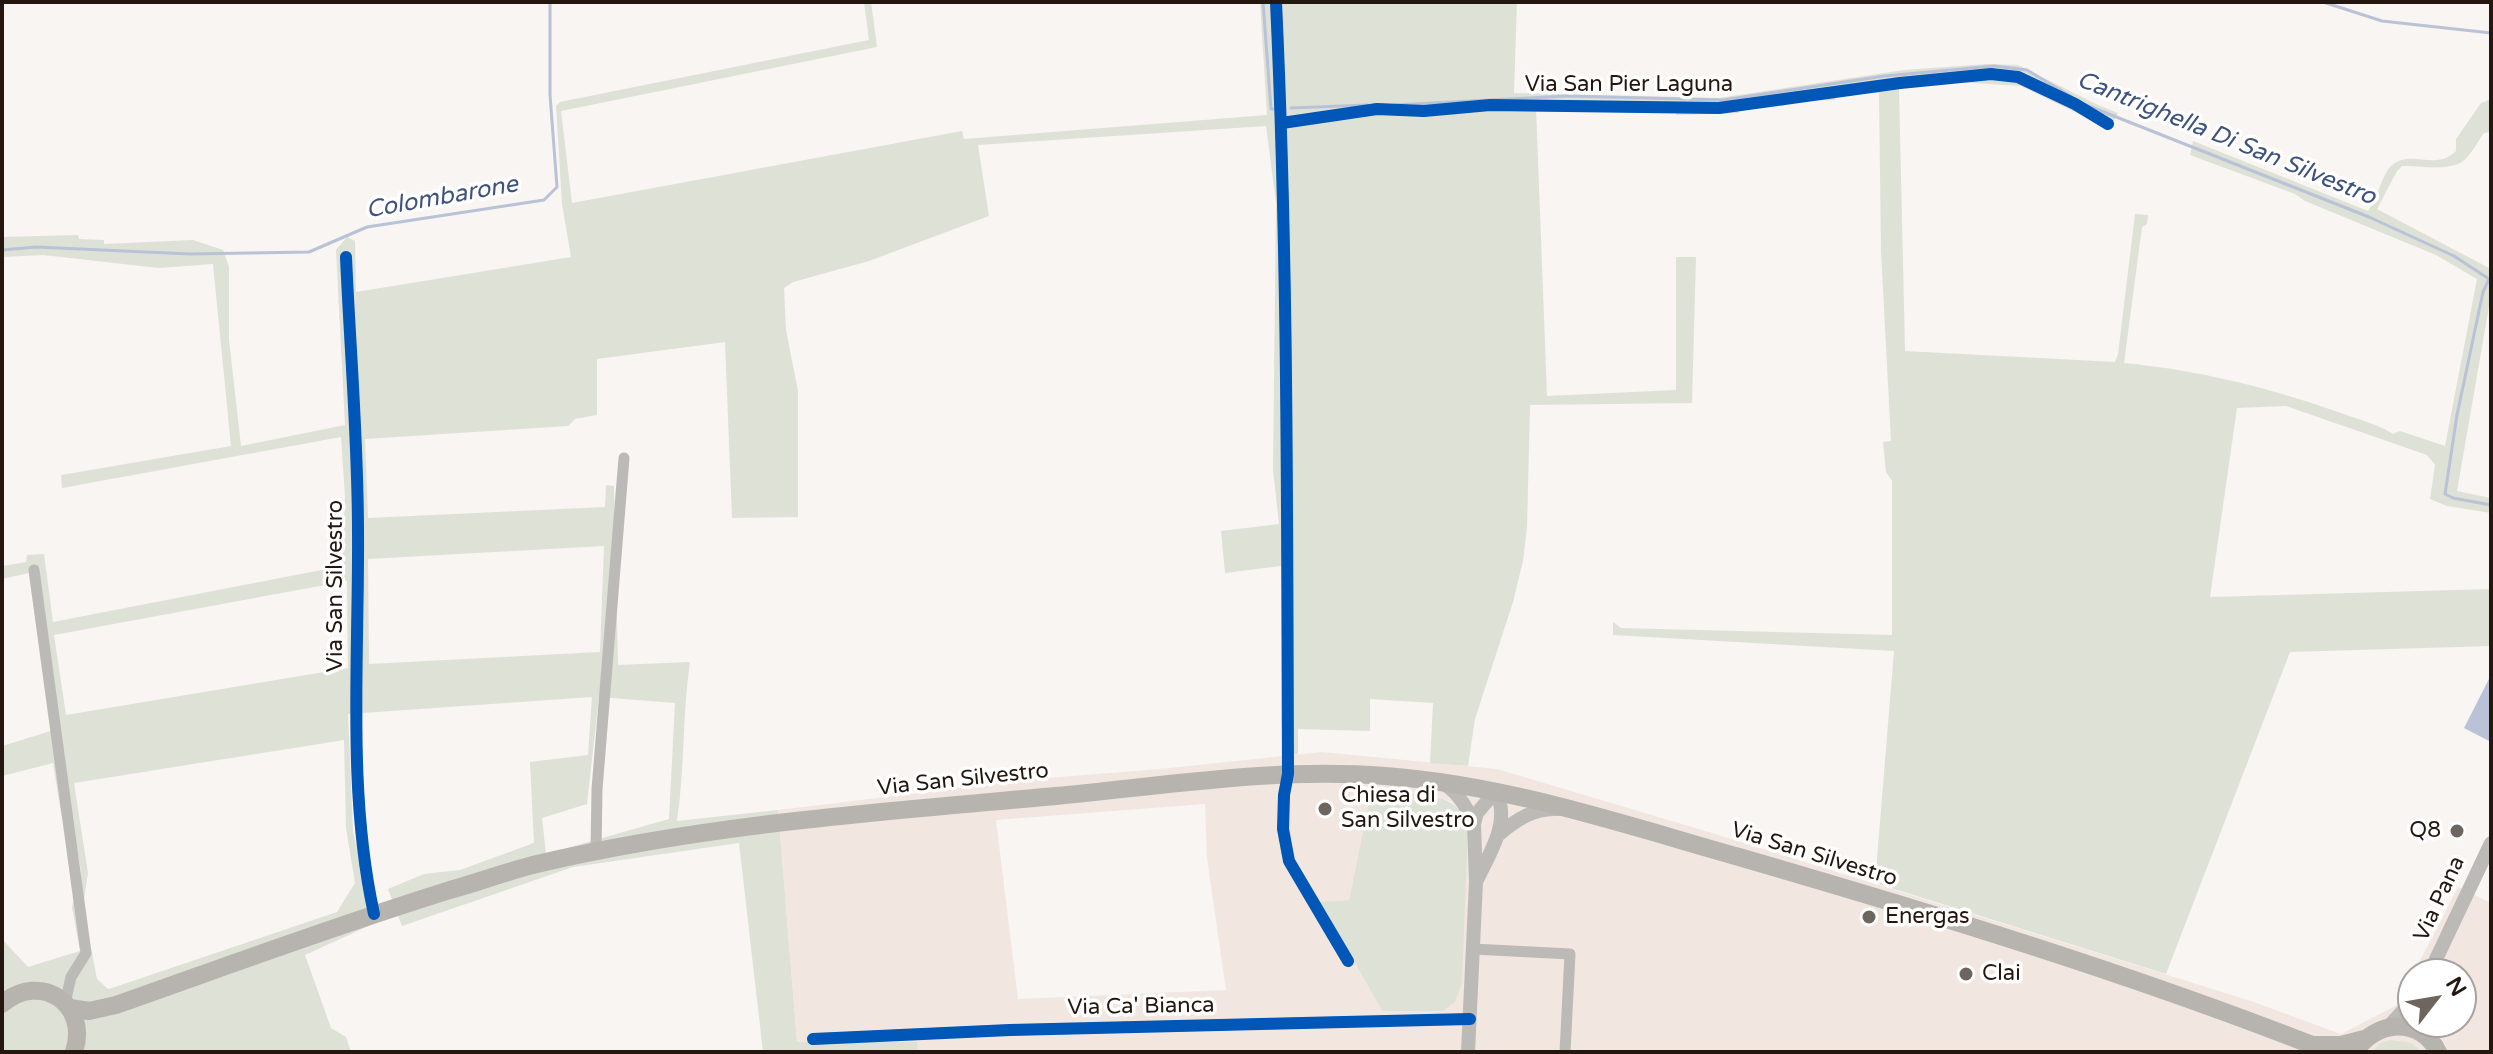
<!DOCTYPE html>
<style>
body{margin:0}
#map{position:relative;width:2493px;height:1054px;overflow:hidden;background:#f8f5f3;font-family:"Varela Round",sans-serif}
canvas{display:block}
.frame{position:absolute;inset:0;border:4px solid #23170f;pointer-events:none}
.north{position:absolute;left:2397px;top:958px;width:80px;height:80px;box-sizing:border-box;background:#fff;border:2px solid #a7a29f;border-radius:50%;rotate:59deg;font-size:22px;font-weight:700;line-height:32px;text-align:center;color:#23170f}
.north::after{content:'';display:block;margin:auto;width:28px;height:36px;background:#6e655f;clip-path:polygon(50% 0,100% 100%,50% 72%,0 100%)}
</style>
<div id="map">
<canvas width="2493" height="1054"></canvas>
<div class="frame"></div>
<div class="north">N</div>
</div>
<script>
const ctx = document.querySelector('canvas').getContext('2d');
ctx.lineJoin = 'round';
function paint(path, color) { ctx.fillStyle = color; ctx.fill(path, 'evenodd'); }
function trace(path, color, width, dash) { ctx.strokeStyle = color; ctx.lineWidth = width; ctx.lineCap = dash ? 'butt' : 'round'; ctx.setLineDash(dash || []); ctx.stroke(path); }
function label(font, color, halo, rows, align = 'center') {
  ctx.font = font + ' "Varela Round",sans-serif'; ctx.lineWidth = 7; ctx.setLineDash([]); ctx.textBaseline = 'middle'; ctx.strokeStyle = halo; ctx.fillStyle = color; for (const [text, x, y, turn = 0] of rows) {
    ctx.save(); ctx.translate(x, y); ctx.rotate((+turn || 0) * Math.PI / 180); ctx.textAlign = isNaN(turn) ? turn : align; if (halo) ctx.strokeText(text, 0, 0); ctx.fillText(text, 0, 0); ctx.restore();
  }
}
const built = new Path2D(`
 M1322 752 1497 769 1712 833 2251 1001 2341 1034 2397 1005 2458 887 2491 903V1052H918L916 1042H797L778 810 1035 779 1160 769ZM1371 791 1437 797 1452 802 1462 813 1382 1011 1320 903 1349 900ZM1205 804 1207 858 1226 990 1018 999 996 820ZM2413 974H2461V1022H2413Z`);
const green = new Path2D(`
 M864 2H871L877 47 561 111 572 203 962 131 964 139 1267 115 1260 2H1517L1514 93 1719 98 1904 70 1987 64 2018 65 2098 105 2118 113 2110 129 2021 86 1957 82C1938 89 1917 81 1899 89L1905 351 2115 362 2118 354 2135 214 2148 215 2147 224 2142 227 2124 363C2198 370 2271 388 2341 413 2359 420 2378 424 2393 434L2400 431 2445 446 2477 279 2436 255 2305 201 2295 194 2190 155 2193 141 2368 211C2377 199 2382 175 2391 166 2411 148 2435 172 2456 151V139L2481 103 2491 99V132L2484 133C2477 142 2470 158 2460 163 2445 171 2418 165 2402 166L2397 171 2377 209 2491 269V295L2457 491 2491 498V513L2447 506 2430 499 2435 465 2427 455 2286 406 2237 408 2210 597 2491 589V646L2290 652 2166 974 1875 883 1894 651 1613 635V622L1621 628 1892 635V481L1886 472 1883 442 1891 441 1881 251 1879 93 1837 94 1835 100 1786 101 1784 106 1740 108 1739 113 1676 115V110L1536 108 1547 396 1676 390V257H1696L1692 403 1530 405 1527 527 1523 561 1513 602 1475 719 1468 766 1430 763 1433 703 1370 699V731L1298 729V754L1282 756 1281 566 1225 573 1221 531 1279 524 1273 469 1276 203 1266 126 978 145 989 216 869 261 793 282 784 288 786 330 798 391V517L732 518 725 342 597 359V415L575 419 568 426 365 439 368 518 605 507 606 485 614 486 618 665 690 662C682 715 685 768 677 821L778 810 797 1042H917L918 1052H763L739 843 573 867 402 926 388 889 424 874 460 870 534 843 530 762 588 755 592 697 348 714 353 831 373 924 305 955 331 1028 346 1037 351 1052H2V939L28 967 80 951 72 907 81 871 72 819H62L53 763 2 776V746L51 731 29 573 2 579V566L26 562 27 555 44 554 53 622 342 566 345 496 341 437 62 488 61 475 231 446 213 264 159 268 43 255 2 257V237L78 235 79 239 104 240V244L193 240 223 250 229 267V340L241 446 345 425 336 250 347 237 355 241 356 292 571 257 562 204 556 106 560 102 869 40ZM604 546 600 652 369 664 368 559ZM347 581 348 668 66 715 54 635ZM599 697 675 703 669 819 546 854 542 818 587 804ZM344 740 346 828 355 883 337 912 115 987 108 989 97 979 83 906 88 873 74 783Z
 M1371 791C1392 793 1439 792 1454 805 1462 811 1464 818 1468 827L1462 983 1455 1002 1443 1011H1382L1320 902 1349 900Z
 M2391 1040 2411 1043 2422 1052H2372L2381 1043Z`);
const water = new Path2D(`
 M2491 675V742L2464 728Z`);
const stream = new Path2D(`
 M1263 2 1271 109H1274
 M2323 2 2382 21 2491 33
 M1394 105 1567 96 1723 100 1885 76 1994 66 2027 70 2072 97
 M2086 105 2369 217 2454 256 2489 279 2483 292 2457 415 2445 494 2453 498 2491 505
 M1291 108 1367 105
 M2 250 36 247 190 254 309 252 367 227 544 200 557 187 550 95V2`);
const minor = new Path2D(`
 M1276 2C1288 259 1287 517 1288 774L1284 795 1283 829 1289 861 1348 961
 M1282 123 1377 109 1424 111 1490 105 1719 108 1900 83 1991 74 2018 77 2075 104 2108 124
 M346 257C350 349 358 440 358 532 359 658 347 791 374 914
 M34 570 86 953 71 977 65 1003
 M596 853 597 789 624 458
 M1473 949 1570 954 1565 1052
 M813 1039 1010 1030 1470 1019`);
const tertiary = new Path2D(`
 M1440 782C1457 790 1467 807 1474 824
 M1498 835C1516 820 1533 808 1557 809
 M2429 974 2491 843
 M2389 1026 2413 1000
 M1468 1052 1476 882 1474 824 1477 813 1496 791C1511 823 1490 852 1476 882`);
const primary = new Path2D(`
 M2 1004C40 971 90 1004 74 1052
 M70 1008 89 1011 116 1005C227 966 337 925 450 890 479 882 508 871 537 864 707 824 882 812 1056 796 1163 786 1277 767 1385 776 1507 785 1622 824 1739 857 1932 913 2125 972 2312 1045L2323 1052
 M2312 1045H2341L2364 1039
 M2355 1052C2375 1020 2420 1016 2438 1052`);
const cycleway = new Path2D(`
 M1276 2C1288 259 1287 517 1288 774L1284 795 1283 829 1289 861 1348 961
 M1282 123 1377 109 1424 111 1490 105 1719 108 1900 83 1991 74 2018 77 2075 104 2108 124
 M346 257C350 349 358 440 358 532 359 658 347 791 374 914
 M813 1039 1010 1030 1470 1019`);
const markers = [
 [1325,809,8,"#6e655f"],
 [2457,831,8,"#6e655f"],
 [1869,917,8,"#6e655f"],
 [1966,974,8,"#6e655f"]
];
const streetNames = [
 ["Via San Pier Laguna",1629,85],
 ["Via San Silvestro",336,586,-90],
 ["Via San Silvestro",963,780,-6],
 ["Via San Silvestro",1814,855,17],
 ["Via Pana",2440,899,-65],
 ["Via Ca' Bianca",1141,1007,-1]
];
const poiNames = [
 ["Chiesa di",1341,796],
 ["San Silvestro",1341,821],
 ["Q8",2441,831,"right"],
 ["Energas",1885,917],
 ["Clai",1982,974]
];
const waterNames = [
 ["Cantrighella Di San Silvestro",2226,139,22],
 ["Colombarone",442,198,-10]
];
paint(built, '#f1e7e0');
paint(green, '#dee1d6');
paint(water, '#b9c2d6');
trace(stream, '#b9c2d6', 3);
trace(minor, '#bcbab7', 11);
trace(tertiary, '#bcbab7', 14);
trace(primary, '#b7b4af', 18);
trace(cycleway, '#0057b8', 12);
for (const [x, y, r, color] of markers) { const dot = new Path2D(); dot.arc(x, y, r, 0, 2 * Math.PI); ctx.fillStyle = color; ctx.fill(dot); trace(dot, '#fff', 3); }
label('22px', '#23170f', '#fff', streetNames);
label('22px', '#23170f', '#fff', poiNames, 'left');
label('italic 24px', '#3f527e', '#fff', waterNames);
</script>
